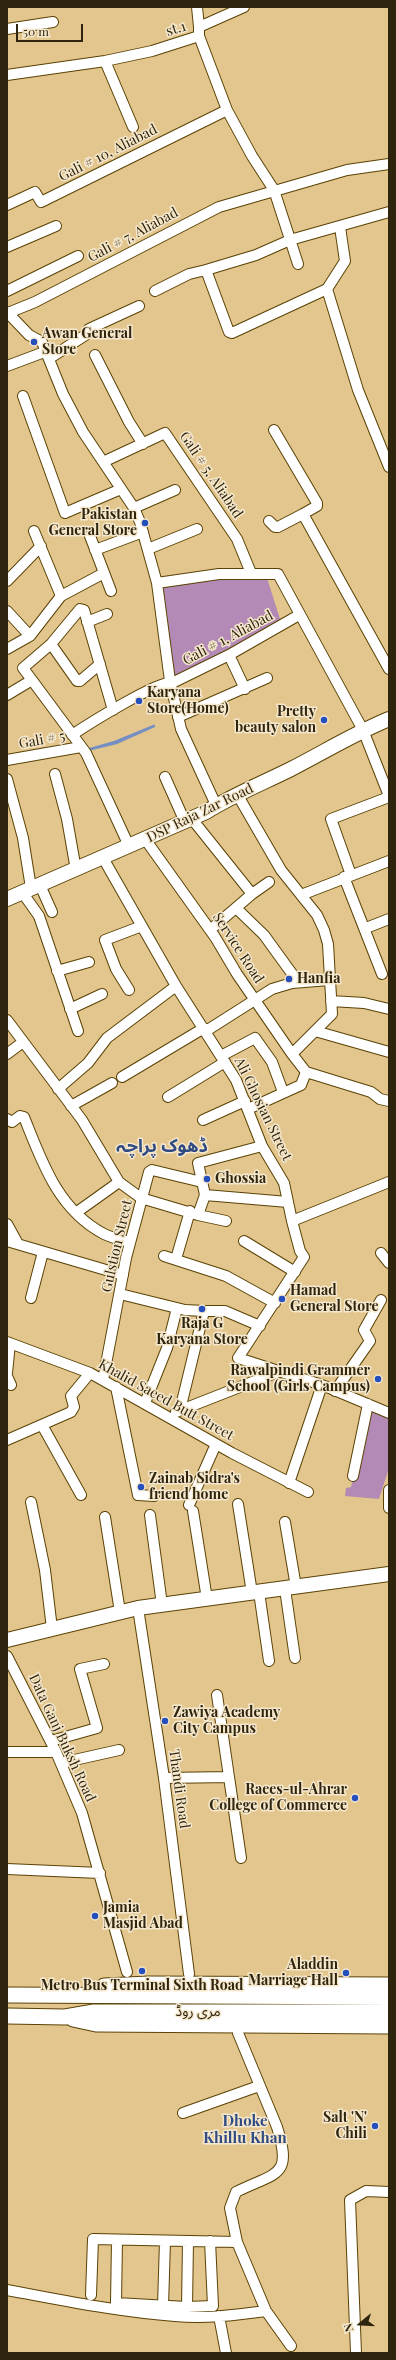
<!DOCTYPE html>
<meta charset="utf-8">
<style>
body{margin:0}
#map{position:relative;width:396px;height:2360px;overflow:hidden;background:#e2c68e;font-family:"Playfair Display",serif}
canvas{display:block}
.frame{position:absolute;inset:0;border:8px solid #2f250e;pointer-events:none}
.north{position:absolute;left:340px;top:2304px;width:40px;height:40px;-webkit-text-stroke:3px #f6e8cd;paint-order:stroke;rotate:252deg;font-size:11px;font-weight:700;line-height:16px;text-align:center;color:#2f250e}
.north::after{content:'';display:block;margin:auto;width:14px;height:18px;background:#2f250e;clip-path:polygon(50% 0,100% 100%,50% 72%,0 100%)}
.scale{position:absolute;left:16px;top:24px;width:67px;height:18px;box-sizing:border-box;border:2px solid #2f250e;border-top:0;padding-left:5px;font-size:12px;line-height:14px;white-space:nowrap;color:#2f250e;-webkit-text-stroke:3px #f6e8cd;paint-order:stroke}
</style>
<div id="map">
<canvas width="396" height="2360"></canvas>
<div class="frame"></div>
<div class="north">N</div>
<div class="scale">50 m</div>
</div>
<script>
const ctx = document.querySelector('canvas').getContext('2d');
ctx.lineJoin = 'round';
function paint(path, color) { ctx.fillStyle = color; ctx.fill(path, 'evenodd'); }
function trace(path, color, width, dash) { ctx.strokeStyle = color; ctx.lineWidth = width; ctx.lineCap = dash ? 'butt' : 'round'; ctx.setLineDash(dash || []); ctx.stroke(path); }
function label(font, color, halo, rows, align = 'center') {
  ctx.font = font + ' "Playfair Display","Noto Sans Arabic",serif'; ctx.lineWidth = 3; ctx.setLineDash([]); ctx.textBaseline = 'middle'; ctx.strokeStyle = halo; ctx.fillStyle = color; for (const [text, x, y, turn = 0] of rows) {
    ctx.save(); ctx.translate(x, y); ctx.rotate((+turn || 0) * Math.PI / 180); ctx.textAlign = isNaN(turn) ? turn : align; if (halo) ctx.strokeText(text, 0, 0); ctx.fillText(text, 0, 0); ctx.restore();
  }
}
const green = new Path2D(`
 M227 576 267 578 281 622 172 680 160 585Z
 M369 1410 389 1417V1468L379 1499 345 1496 346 1488 351 1487Z`);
const stream = new Path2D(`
 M154 726 116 743 87 750 115 742Z`);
const street = new Path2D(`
 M197 7 199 27
 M7 29 53 22
 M199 36 227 110 252 156 274 190 298 264
 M7 75 105 61
 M133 127 105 61 152 51 199 36V27L244 7
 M7 205 35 192 41 202 227 110
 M340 227 345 261 327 289 232 333 229 332 206 270 256 255 290 240 389 212
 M7 247 56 226
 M327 289 358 390 389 467
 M7 291 78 256
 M155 291 189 274 206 270
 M7 312 29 335 42 342 63 394 83 432 134 508 140 522 157 583 170 681 181 729 216 805
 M8 313 35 302 219 207 347 170 389 164
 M95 355 129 422 143 444
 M50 358 87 334 89 329 139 306
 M7 366 47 351
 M23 396 65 513 121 489
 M274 430 317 503V506L303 514 389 669
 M103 462 165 433 237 539 251 573
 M134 508 175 490
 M269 521 275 527H278L303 514
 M34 531 61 596
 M90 536 111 591
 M148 549 197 529
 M95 550 143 532
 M7 581 41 546
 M157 583 219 574H278L363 730 389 796
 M7 611 30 636
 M87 622 107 614
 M51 644 77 681H80L100 664
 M7 649 30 636 61 596 104 573
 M229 655 245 689
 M7 695 32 680
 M113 710 84 610 80 609 51 644 23 668 86 753 129 846
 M178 717 267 678
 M72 735C87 725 160 679 174 682L229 655 299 615
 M7 760 81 747
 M55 774 67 819 76 870
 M165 777 185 822
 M7 779 23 838 31 888
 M237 794 281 870 317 915 324 930 328 944 332 1014 292 1054
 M192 819 252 894 210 930
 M145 839 215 937 237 974 292 1054 306 1072
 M103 858 176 986 236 1080 262 1146 284 1183 292 1221 300 1251 304 1257 238 1358 322 1385 389 1413
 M351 875 331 819 389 797
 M344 877 382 974
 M40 885 52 912
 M22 892 39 916 78 1031
 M252 894 269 882
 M301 895 389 861
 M236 908 264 935 298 982
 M366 928 389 919
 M57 971 89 962
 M129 990 116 969 105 940 142 926
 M331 1001 364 1003 389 1009
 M70 1009 102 994
 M7 1020 82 1120 119 1182 141 1198 198 1215 205 1195 198 1163 262 1146
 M206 1031 272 989 292 983 329 980
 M315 1031 389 1052
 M7 1054 23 1042
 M221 1056 255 1038 272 1062 283 1092
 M306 1072 371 1092 380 1099 389 1101
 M122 1077 204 1028
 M58 1089 88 1063 107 1038 176 986
 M168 1097 225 1062
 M71 1106 112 1083
 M248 1109 301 1085 306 1072
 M7 1119 12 1122 20 1116 24 1117C42 1162 58 1210 104 1234 112 1238 122 1240 130 1242
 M203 1120 245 1101
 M205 1195 288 1202
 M77 1212 119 1182
 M198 1215 226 1221
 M292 1221 389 1182
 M7 1224 18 1244
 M7 1241 123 1275
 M244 1241 295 1272
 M381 1253 389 1263
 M164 1256 226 1276 275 1303
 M176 1259 190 1211
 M120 1294 185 1310 204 1311
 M31 1298 43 1252
 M7 1342 90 1373 232 1453 308 1492
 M7 1373 10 1343
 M7 1376 11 1385
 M103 1380 126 1258 149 1172 152 1170 202 1182
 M116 1387 138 1495 154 1496
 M335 1391 370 1341 364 1330 381 1300
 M145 1403 167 1348 177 1308
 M180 1410 204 1311H225L260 1326
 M176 1412 278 1372
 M42 1425 81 1495
 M7 1440 71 1412 74 1407 71 1396 90 1373
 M353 1476 368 1404
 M289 1483 322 1385
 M389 1490V1508
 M31 1502 45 1570 52 1629
 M238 1504 252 1593
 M189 1505 216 1444
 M193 1511 207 1599
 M150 1515 162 1605
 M105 1517 120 1612
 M285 1522 296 1587
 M285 1589 295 1658
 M259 1592 269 1661
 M138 1608 164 1778 189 1974
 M7 1656 56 1752 82 1813 127 1972
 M51 1741 97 1728 80 1669 104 1664
 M7 1752H56
 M61 1763 119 1750
 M229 1777 241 1858
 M164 1778 229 1777 217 1695
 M7 1869 100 1873
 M183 2113 259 2086
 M117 2240 116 2303 187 2307 213 2306 210 2241
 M237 2242 230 2208 236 2192C276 2172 293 2178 277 2127L238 2033
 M7 2290C62 2300 119 2312 175 2316 205 2319 236 2315 266 2311L237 2242 93 2239 91 2295
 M163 2306 165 2241
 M187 2307 188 2241
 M266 2311 291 2346
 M219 2316 226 2353
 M356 2353 350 2200 366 2191 389 2192`);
const secondary = new Path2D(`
 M7 899 206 812C233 795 263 783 291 769 324 752 355 733 389 719
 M7 1640 138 1608 389 1574`);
const primary = new Path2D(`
 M104 1986 149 1984 389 1985
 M7 1995 389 1997
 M7 2016 65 2017 94 2012H389
 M73 2019 96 2024 389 2026`);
const markers = [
 [34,342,4,"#254fbd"],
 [145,523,4,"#254fbd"],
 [139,701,4,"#254fbd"],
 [324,720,4,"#254fbd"],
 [289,979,4,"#254fbd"],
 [207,1179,4,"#254fbd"],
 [282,1299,4,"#254fbd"],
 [202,1309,4,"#254fbd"],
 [378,1379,4,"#254fbd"],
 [141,1487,4,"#254fbd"],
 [165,1721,4,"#254fbd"],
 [355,1798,4,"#254fbd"],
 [95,1916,4,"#254fbd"],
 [142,1971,4,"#254fbd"],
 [346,1973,4,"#254fbd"],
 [375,2126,4,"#254fbd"]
];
const streetNames = [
 ["st.1",176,29,-18],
 ["Gali # 10, Aliabad",108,153,-27],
 ["Gali # 7, Aliabad",133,235,-28],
 ["Gali # 5, Aliabad",211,475,56],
 ["Gali # 1, Aliabad",228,638,-28],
 ["Gali # 5",42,740,-10],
 ["DSP Raja Zar Road",200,813,-26],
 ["Service Road",238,948,57],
 ["Ali Ghosian Street",263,1109,64],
 ["Gulstion Street",117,1246,-77],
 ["Khalid Saeed Butt Street",166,1400,29],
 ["Data Ganj Buksh Road",62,1738,65],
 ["Thandi Road",179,1789,82],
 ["مری روڈ",198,2012]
];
const poiNames = [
 ["Awan General",42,334],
 ["Store",42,350],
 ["Pakistan",137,515,"right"],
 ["General Store",137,531,"right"],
 ["Karyana",147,693],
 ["Store(Home)",147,709],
 ["Pretty",316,712,"right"],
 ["beauty salon",316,728,"right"],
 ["Hanfia",297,979],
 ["Ghossia",215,1179],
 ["Hamad",290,1291],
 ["General Store",290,1307],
 ["Raja G",202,1324,"center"],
 ["Karyana Store",202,1340,"center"],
 ["Rawalpindi Grammer",370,1371,"right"],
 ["School (Girls Campus)",370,1387,"right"],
 ["Zainab Sidra's",149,1479],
 ["friend home",149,1495],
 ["Zawiya Academy",173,1713],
 ["City Campus",173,1729],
 ["Raees-ul-Ahrar",347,1790,"right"],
 ["College of Commerce",347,1806,"right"],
 ["Jamia",103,1908],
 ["Masjid Abad",103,1924],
 ["Aladdin",338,1965,"right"],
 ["Marriage Hall",338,1981,"right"],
 ["Metro Bus Terminal Sixth Road",142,1986,"center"],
 ["Salt 'N'",367,2118,"right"],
 ["Chili",367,2134,"right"]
];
const neighbourhoodNames = [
 ["Dhoke",245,2121],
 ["Khillu Khan",245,2138]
];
const districtNames = [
 ["ڈھوک پراچہ",162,1146]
];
paint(green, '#b28ab5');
trace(stream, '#768fc3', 2.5);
trace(street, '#5a4204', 12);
trace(secondary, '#5a4204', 16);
trace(primary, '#5a4204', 17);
trace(street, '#fff', 10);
trace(secondary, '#fff', 14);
trace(primary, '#fff', 15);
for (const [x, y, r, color] of markers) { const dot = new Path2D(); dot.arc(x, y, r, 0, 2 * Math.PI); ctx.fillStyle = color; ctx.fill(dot); trace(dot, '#f6e8cd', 1.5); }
label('14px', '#2f250e', '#f6e8cd', streetNames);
label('bold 14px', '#2f250e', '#f6e8cd', poiNames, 'left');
label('bold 15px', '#304a82', '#f6e8cd', neighbourhoodNames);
label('bold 18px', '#304a82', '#f6e8cd', districtNames);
</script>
